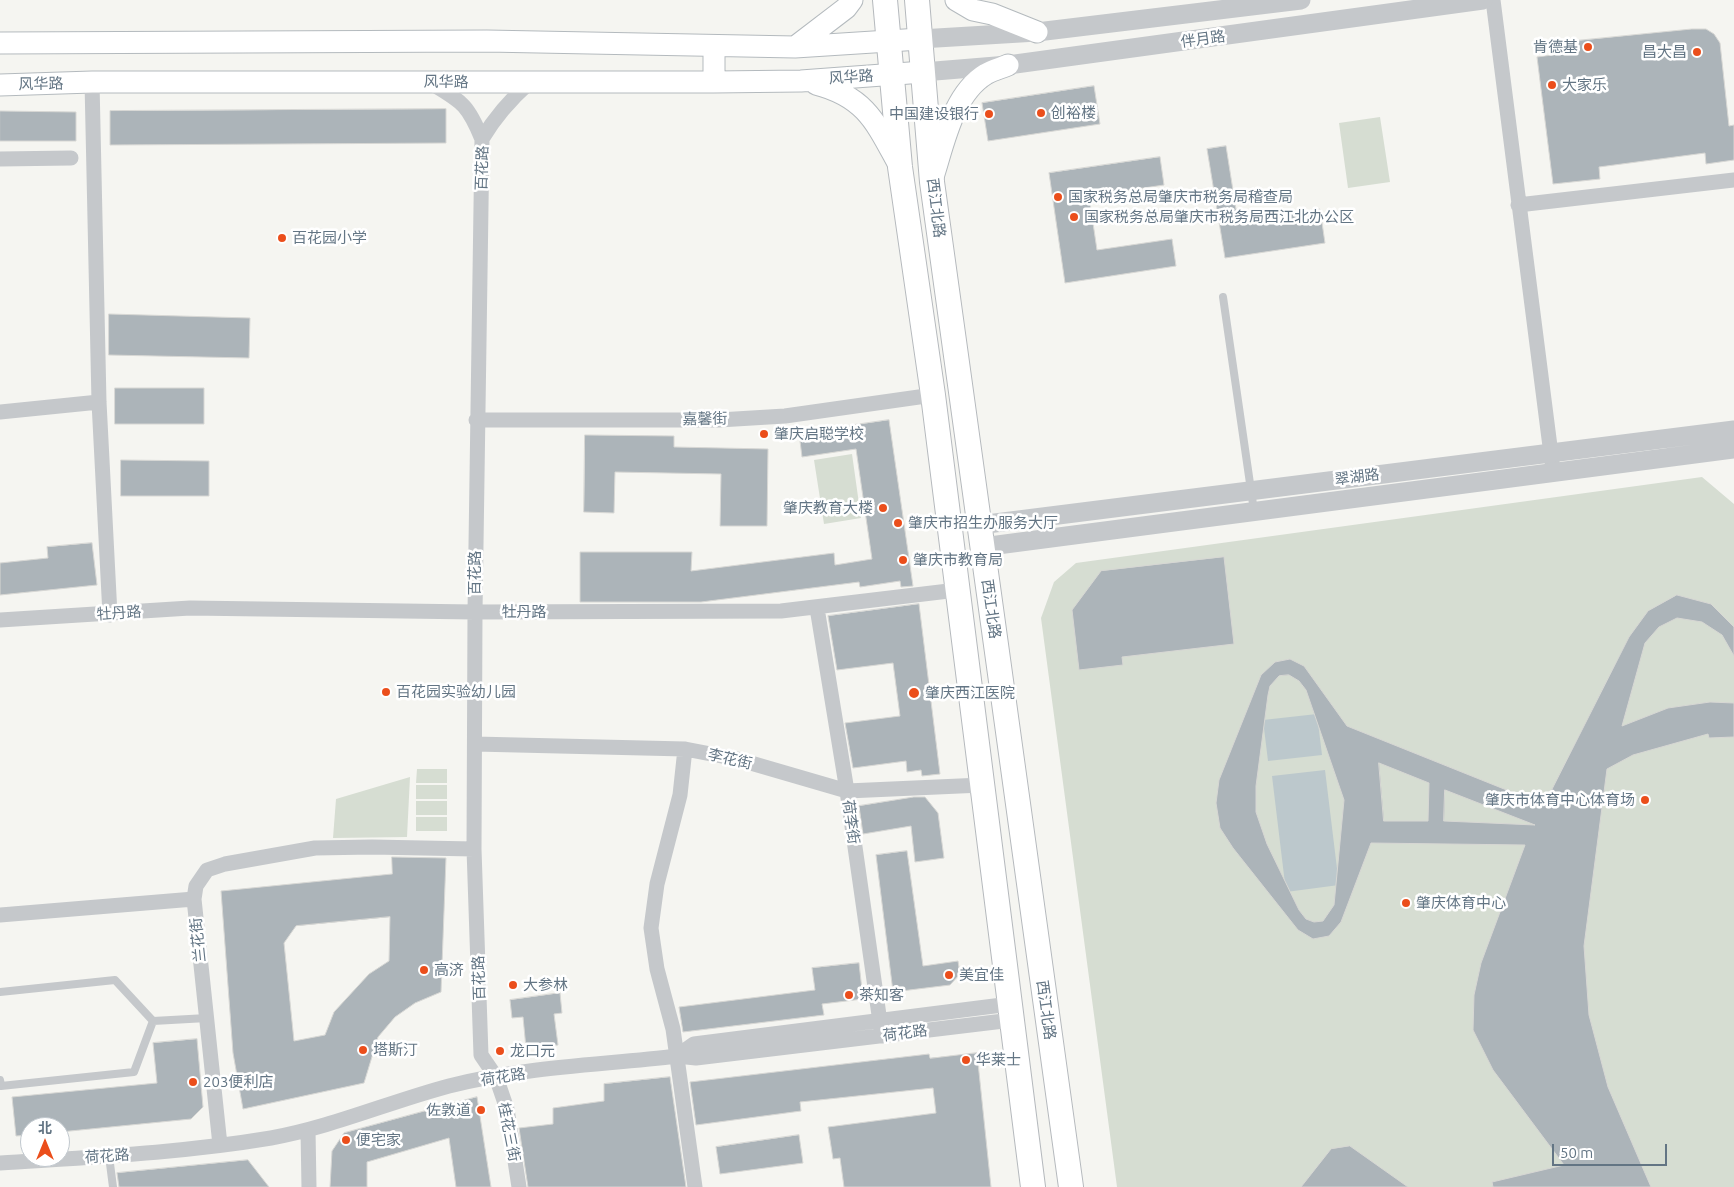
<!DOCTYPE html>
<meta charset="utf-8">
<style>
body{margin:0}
#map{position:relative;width:1734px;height:1187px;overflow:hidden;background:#f5f5f1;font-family:Ubuntu,"Noto Sans SC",sans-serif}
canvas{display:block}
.north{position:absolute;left:20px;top:1117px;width:50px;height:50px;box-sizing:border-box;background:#fff;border:1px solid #c1c8ce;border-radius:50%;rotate:0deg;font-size:14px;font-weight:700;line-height:20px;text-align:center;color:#637584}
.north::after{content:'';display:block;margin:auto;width:18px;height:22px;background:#eb4e1b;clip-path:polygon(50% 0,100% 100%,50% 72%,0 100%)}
.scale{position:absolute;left:1552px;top:1144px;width:115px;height:22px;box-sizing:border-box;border:2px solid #637584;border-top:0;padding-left:6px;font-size:15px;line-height:18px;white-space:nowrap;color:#637584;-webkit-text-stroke:4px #fff;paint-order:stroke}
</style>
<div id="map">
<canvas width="1734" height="1187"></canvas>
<div class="north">北</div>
<div class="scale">50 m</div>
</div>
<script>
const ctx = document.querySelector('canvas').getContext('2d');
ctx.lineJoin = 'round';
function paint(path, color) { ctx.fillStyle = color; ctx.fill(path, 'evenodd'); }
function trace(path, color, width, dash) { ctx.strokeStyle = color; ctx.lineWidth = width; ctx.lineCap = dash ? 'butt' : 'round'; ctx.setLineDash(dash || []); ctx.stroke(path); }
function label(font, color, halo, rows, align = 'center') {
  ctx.font = font + ' Ubuntu,"Noto Sans SC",sans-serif'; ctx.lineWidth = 5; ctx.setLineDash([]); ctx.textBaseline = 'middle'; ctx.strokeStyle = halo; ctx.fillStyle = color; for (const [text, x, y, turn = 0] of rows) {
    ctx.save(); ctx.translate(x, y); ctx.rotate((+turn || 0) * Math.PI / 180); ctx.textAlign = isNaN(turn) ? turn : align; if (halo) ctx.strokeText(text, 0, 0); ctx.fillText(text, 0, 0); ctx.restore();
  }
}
const green = new Path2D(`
 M1380 117 1390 182 1348 188 1339 123Z
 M852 454 861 518 824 524 814 460Z
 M1702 477 1734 504V1187H1117L1041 618 1054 582 1076 563Z
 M417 769H447V783H416Z
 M410 777 407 837 333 838 336 799Z
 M416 785H447V799H416Z
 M416 801H447V815H416Z
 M416 817H447V831H416Z`);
const water = new Path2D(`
 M1317 714 1322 755 1268 761 1263 720Z
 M1325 770 1339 885 1286 892 1272 776Z`);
const building = new Path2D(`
 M1692 29H1706L1714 34 1720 43 1729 126 1734 125V160L1706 164 1705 153 1599 167 1600 179 1553 184 1537 57 1567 53 1565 42Z
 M1094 86 1100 124 988 141 982 103Z
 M446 109V143L110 145V111Z
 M0 111 76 112V141H0Z
 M1226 146 1238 222 1320 209 1325 243 1225 258 1207 149Z
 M1160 157 1164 185 1089 196 1097 250 1172 239 1176 266 1065 283 1049 173Z
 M109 314 250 318 249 358 109 355Z
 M115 388H204V424H115Z
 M889 420 913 586 901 587 900 581 860 587 859 582 701 602H580V552H692L691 571 834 553 835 565 872 559 856 449 802 457 799 433Z
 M585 435 674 436V447L768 449 767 526H720L721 474 615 472 614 513 584 512Z
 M121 460 209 461V496H121Z
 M92 543 97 585 0 595V563L48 558 47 547Z
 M1224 557 1234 644 1122 657 1123 665 1079 670 1072 610 1101 571Z
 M1677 595 1711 604 1734 627V656L1722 635 1702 622 1677 618 1659 627 1645 643 1622 726 1668 708 1710 702 1734 703V737L1709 738 1708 734 1633 755 1607 769 1584 946 1589 1015 1608 1087 1651 1187H1493L1492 1182 1564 1165 1493 1070 1473 1030 1474 995 1481 963 1525 845 1371 843 1341 922 1329 936 1313 939 1298 930 1233 848 1220 828 1216 803 1219 780 1261 675 1275 662 1290 659 1304 666 1347 726 1544 805 1629 637 1648 611ZM1289 675 1299 681 1306 690 1344 800 1334 905 1323 921 1314 922 1306 919 1299 910 1267 844 1256 812V786L1268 695 1270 686 1279 676ZM1379 763 1429 783 1428 821H1384ZM1445 790 1535 825 1444 821Z
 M919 604 940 774 922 776 921 770 907 772 906 761 853 768 845 723 900 716 893 663 837 670 828 616Z
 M914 797H925L938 813 944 858 915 862 911 826 863 834 859 806Z
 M907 851 923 966 958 961 960 974 950 985 893 992 876 855Z
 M392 857 446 858 441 992 415 1003 395 1017 378 1037 364 1083 243 1109 233 1053 221 891 392 874ZM390 917 389 961 369 974 334 1012 325 1035 294 1041 284 943 296 926Z
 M859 963 863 999 822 1004 824 1015 683 1032 679 1007 815 990 812 968Z
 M560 993 562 1013 554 1014 558 1045 526 1048 523 1017 512 1018 510 1000Z
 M197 1039 203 1107 191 1119 60 1132V1127H30V1135L16 1136 12 1097 157 1083 153 1043Z
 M977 1053 991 1187H844L840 1158 833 1159 828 1127 936 1113 933 1088 800 1102 801 1111 696 1125 690 1082 929 1054 930 1058Z
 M670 1077 686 1187H528L519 1128 553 1124V1108L604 1101V1084Z
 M477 1097 491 1187H456L449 1138 367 1162V1187H330L332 1151 344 1133Z
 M799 1135 803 1163 720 1174 716 1147Z
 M1350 1146 1408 1187H1301L1331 1149Z
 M248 1160 269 1187H119L117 1173Z`);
const service = new Path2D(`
 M1223 297 1254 511
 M0 992 115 980 153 1021
 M153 1021 207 1018
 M0 1080 1 1086 134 1072 153 1021
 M109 1156 113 1187`);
const minor = new Path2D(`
 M1493 0 1552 462
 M92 82 99 402 110 615
 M429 82C462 102 467 103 482 139
 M0 159 71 158
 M1518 205 1734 180
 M0 412 99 402
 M476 420H719L785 416 933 395
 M817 608 847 791 882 1036
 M0 620 190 608 475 612 781 611 957 590
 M475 744 685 749 737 759 847 791 982 785
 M685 749 680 795 657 884 651 928 657 969 673 1029 695 1187
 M0 915 194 899
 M677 1056 694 1044 1010 1004
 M308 1130 309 1187
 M220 1145 194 899 196 886 207 870 225 864 315 848 372 847 474 849
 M0 1163C91 1157 181 1153 271 1138 332 1127 389 1102 449 1086 522 1067 602 1065 677 1056L696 1058 1012 1020
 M519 1187 507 1109 496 1077 481 1055 474 849 475 612 482 139C495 117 511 99 530 82`);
const tertiary = new Path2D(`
 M920 39 1037 32 1301 0
 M923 72 1008 65 1483 0
 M979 525 1734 430
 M982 547 1734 449`);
const secondary = new Path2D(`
 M956 0 973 10 992 14 1037 32
 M0 43 487 41 795 47 920 39
 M795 47 846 8 852 0
 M714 82V46
 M816 84C866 97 876 123 899 165
 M0 85 92 82H714L801 81 923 72
 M933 177C944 143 953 94 986 74 993 70 1001 68 1008 65`);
const primary = new Path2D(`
 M885 0 900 167 933 395 1033 1187
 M917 0 932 182 1071 1187`);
const markers = [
 [1588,47,5,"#eb4e1b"],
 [1697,52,5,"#eb4e1b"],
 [1552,85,5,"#eb4e1b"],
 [1041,113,5,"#eb4e1b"],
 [989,114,5,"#eb4e1b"],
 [1058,197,5,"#eb4e1b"],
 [1074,217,5,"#eb4e1b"],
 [282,238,5,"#eb4e1b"],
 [764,434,5,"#eb4e1b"],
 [883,508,5,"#eb4e1b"],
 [898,523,5,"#eb4e1b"],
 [903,560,5,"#eb4e1b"],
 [386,692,5,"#eb4e1b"],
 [914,693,6,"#eb4e1b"],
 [1645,800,5,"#eb4e1b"],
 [1406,903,5,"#eb4e1b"],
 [424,970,5,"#eb4e1b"],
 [949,975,5,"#eb4e1b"],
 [513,985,5,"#eb4e1b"],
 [849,995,5,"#eb4e1b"],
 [363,1050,5,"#eb4e1b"],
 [500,1051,5,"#eb4e1b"],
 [966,1060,5,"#eb4e1b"],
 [193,1082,5,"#eb4e1b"],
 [481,1110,5,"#eb4e1b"],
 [346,1140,5,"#eb4e1b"]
];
const streetNames = [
 ["伴月路",1203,39,-8],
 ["风华路",851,77,-4],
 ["风华路",446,82,1],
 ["风华路",41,84,-1],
 ["百花路",482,168,-88],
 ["西江北路",936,208,83],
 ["嘉馨街",705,419,-1],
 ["翠湖路",1357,477,-7],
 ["百花路",475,573,-90],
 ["西江北路",991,609,82],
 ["牡丹路",524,612],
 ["牡丹路",119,613,-4],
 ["李花街",730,759,13],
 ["荷李街",851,822,82],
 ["兰花街",198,940,-96],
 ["百花路",479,978,-92],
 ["西江北路",1046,1010,82],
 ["荷花路",905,1033,-7],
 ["荷花路",503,1077,-9],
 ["桂花三街",509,1132,79],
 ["荷花路",107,1156,-4]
];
const poiNames = [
 ["肯德基",1578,47,"right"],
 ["昌大昌",1687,52,"right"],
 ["大家乐",1562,85],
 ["创裕楼",1051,113],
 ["中国建设银行",979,114,"right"],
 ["国家税务总局肇庆市税务局稽查局",1068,197],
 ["国家税务总局肇庆市税务局西江北办公区",1084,217],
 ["百花园小学",292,238],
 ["肇庆启聪学校",774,434],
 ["肇庆教育大楼",873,508,"right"],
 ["肇庆市招生办服务大厅",908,523],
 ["肇庆市教育局",913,560],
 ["百花园实验幼儿园",396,692],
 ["肇庆西江医院",925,693],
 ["肇庆市体育中心体育场",1635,800,"right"],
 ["肇庆体育中心",1416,903],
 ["高济",434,970],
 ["美宜佳",959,975],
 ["大参林",523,985],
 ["茶知客",859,995],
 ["塔斯汀",373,1050],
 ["龙口元",510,1051],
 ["华莱士",976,1060],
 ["203便利店",203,1082],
 ["佐敦道",471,1110,"right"],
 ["便宅家",356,1140]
];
paint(green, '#d6ddd2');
paint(water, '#bcc8cc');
paint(building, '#acb4b9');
trace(building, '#d7d7d4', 1);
trace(secondary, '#b4babe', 23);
trace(primary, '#b5b9bd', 26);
trace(service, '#c5c8cb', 8);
trace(minor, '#c5c8cb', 15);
trace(tertiary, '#c5c8cb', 19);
trace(secondary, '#fff', 21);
trace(primary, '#fff', 24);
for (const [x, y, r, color] of markers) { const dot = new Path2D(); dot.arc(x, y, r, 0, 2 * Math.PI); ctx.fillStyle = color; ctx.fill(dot); trace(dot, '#fff', 2); }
label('15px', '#637584', '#fff', streetNames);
label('15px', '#637584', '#fff', poiNames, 'left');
</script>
